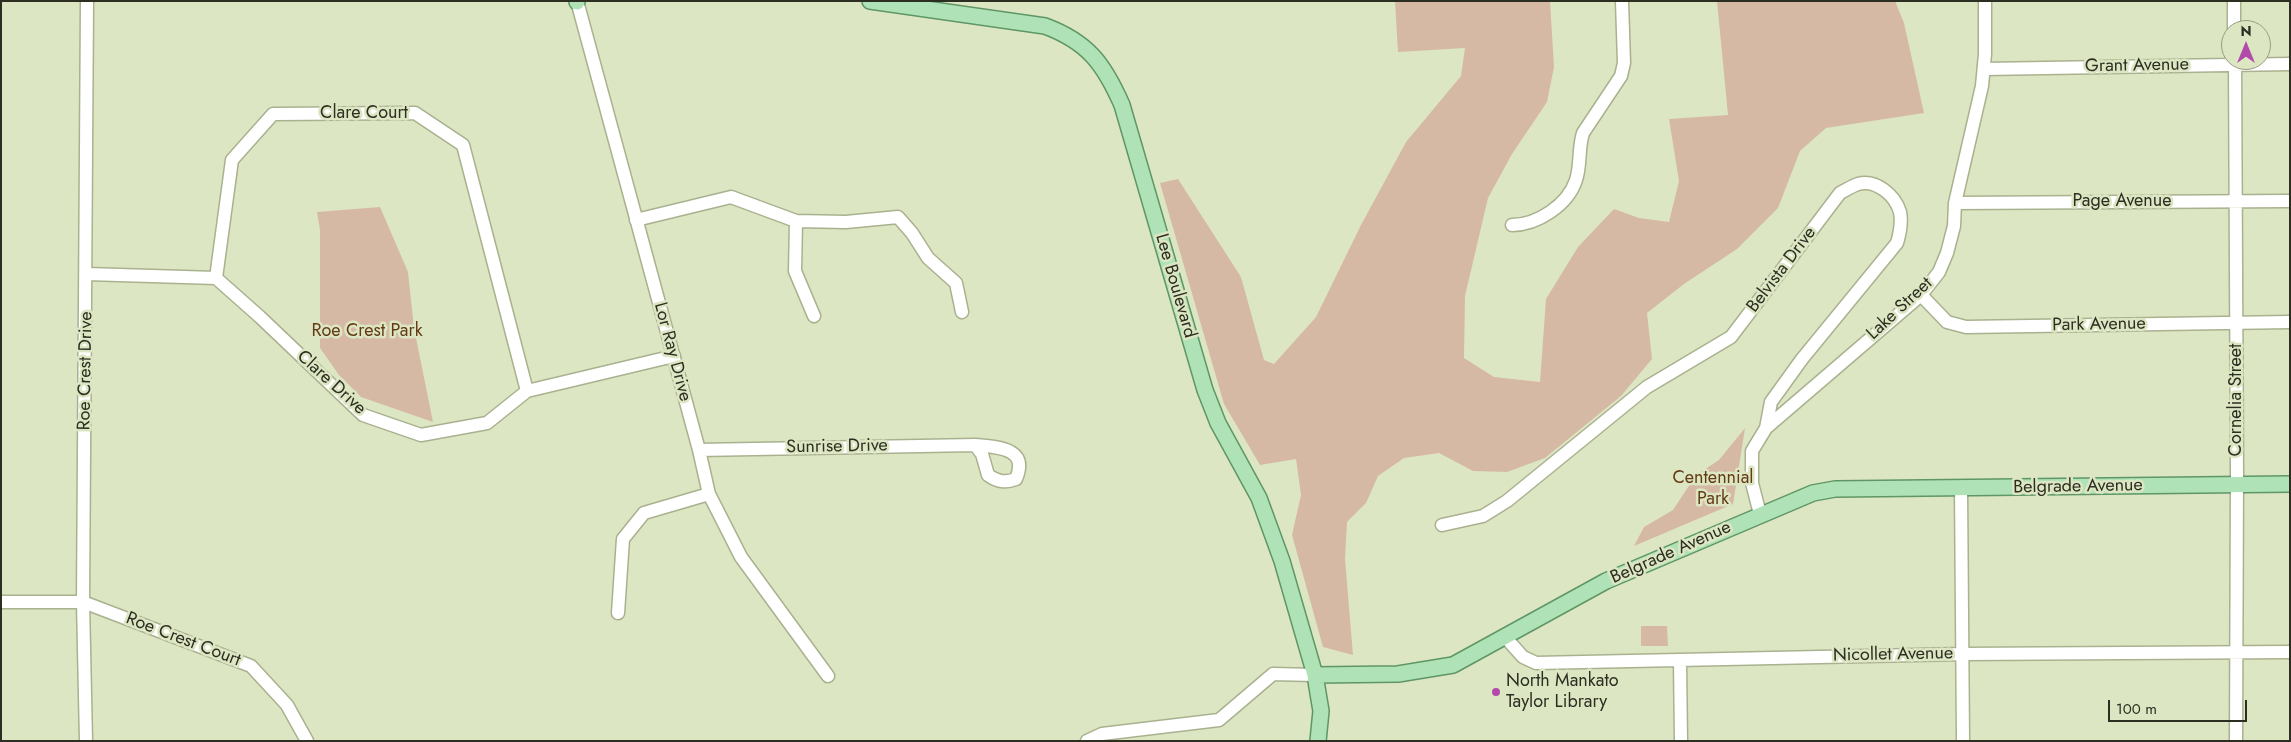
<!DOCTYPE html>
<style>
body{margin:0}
#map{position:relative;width:2291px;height:742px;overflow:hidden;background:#dde6c3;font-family:Jost,sans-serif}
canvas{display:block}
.frame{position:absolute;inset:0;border:2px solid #2b2e21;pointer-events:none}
.north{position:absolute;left:2221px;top:20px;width:50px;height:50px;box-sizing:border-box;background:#dde6c3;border:1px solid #969c82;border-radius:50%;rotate:0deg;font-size:14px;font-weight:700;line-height:20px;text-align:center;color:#2b2e21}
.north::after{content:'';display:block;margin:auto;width:18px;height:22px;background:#b24aac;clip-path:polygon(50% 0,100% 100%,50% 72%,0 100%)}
.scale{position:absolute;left:2108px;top:700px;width:139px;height:22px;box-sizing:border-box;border:2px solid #2b2e21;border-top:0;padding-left:6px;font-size:15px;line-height:18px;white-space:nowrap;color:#2b2e21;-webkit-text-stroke:4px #dde6c3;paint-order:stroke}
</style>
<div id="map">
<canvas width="2291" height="742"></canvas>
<div class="frame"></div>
<div class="north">N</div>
<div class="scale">100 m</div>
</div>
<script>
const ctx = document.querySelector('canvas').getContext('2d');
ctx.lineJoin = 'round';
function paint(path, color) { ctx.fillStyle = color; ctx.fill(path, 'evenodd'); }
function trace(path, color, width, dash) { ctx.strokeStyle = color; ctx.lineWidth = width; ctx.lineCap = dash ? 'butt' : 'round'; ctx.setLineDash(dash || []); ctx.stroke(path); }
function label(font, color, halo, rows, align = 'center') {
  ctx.font = font + ' Jost,sans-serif'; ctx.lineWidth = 5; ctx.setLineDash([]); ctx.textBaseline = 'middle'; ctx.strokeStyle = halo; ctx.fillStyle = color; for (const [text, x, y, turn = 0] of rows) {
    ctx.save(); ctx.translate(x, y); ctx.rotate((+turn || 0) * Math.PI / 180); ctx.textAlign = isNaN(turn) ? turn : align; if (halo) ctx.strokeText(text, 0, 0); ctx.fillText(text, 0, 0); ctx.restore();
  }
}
const green = new Path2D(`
 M1395 1H1550L1554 67 1547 102 1512 154 1488 198 1465 296 1464 358 1494 377 1540 382 1546 299 1578 247 1614 209 1639 218 1669 222 1679 181 1669 119 1728 115 1717 1H1895L1904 23 1924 113 1826 128 1800 151 1778 208 1737 249 1684 284 1647 313 1652 359 1621 396 1545 458 1507 472 1473 471 1439 453 1404 458 1378 476 1366 503 1347 522 1345 559 1353 655 1323 647 1292 535 1301 495 1296 459 1260 465 1224 404 1160 183 1178 179 1241 277 1264 360 1274 364 1316 317 1361 225 1406 142 1461 76 1465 48 1398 52Z
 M380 207 408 272 414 328 433 422 361 397 339 375 320 348V230L317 212Z
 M1745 428 1733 504 1634 546 1644 527 1673 510 1696 475 1719 460Z
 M1641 626H1667L1668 646H1641Z`);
const minor = new Path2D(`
 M577 1 699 450 709 494 741 557 828 676
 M2234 1V30
 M2235 60 2237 475 2236 741
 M1984 69 2290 64
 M1955 203 2290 201
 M636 220 731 197 796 221 846 222 898 217 912 233 928 258 956 283 962 312
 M796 221 795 271 814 316
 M1512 225C1537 225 1568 205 1576 180 1581 165 1578 149 1583 133L1621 76 1624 63 1622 1
 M87 274 216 278 260 317 363 415 421 435 487 423 527 391 674 356
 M216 278 232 160 273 114 415 113 463 145 527 391
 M1921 295 1947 322 1966 327 2290 322
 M699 450 975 445 982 454 988 475C998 482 1005 483 1016 479 1029 448 998 447 975 445
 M1961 488 1963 741
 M1760 514 1752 483V451L1766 428 1921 295 1939 272 1947 253 1954 226 1955 203 1982 86 1985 54V1
 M1442 525 1483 516 1507 501 1647 387 1731 337 1840 193C1846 190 1852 186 1858 184 1876 179 1895 195 1900 212 1902 222 1900 233 1897 243L1802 359 1771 402 1766 428
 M1 602H83L251 666 287 705 307 741
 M618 613 623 539 644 513 709 494
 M1506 638 1523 657 1536 663 1962 654 2290 652
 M1680 661 1681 741
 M86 741 83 602 87 1
 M1087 741 1102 734 1219 720 1273 674 1315 675`);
const major = new Path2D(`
 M870 1 1045 26C1088 42 1104 64 1122 105L1205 390 1218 423 1259 498 1282 561 1315 675 1321 711 1318 741
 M577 2V1
 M1315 675 1398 674 1453 665 1606 581 1813 493 1835 489 2290 484`);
const markers = [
 [1496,692,5,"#b24aac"]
];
const streetNames = [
 ["Grant Avenue",2137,66,-1],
 ["Clare Court",364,114],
 ["Page Avenue",2122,202],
 ["Belvista Drive",1782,270,-53],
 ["Lee Boulevard",1175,286,74],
 ["Lake Street",1900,309,-43],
 ["Park Avenue",2099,325,-1],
 ["Lor Ray Drive",672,352,75],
 ["Roe Crest Drive",86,371,-89],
 ["Clare Drive",331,383,42],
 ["Cornelia Street",2237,400,-90],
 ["Sunrise Drive",837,447,-1],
 ["Belgrade Avenue",2078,487,-1],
 ["Belgrade Avenue",1671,553,-24],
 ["Roe Crest Court",183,640,21],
 ["Nicollet Avenue",1893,655,-1]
];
const parkNames = [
 ["Roe Crest Park",367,332],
 ["Centennial",1713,479],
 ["Park",1713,500]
];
const poiNames = [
 ["North Mankato",1506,682],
 ["Taylor Library",1506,703]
];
paint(green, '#d6b9a4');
trace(minor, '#a9b18f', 15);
trace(major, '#5f9665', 18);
trace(minor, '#fff', 12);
trace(major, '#b0e2b8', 15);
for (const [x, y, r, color] of markers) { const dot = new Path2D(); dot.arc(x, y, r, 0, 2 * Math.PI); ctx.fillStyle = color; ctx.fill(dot); trace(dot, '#dde6c3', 2); }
label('18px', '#2b2e21', '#dde6c3', streetNames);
label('18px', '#643a15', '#dde6c3', parkNames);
label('18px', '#2b2e21', '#dde6c3', poiNames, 'left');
</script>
